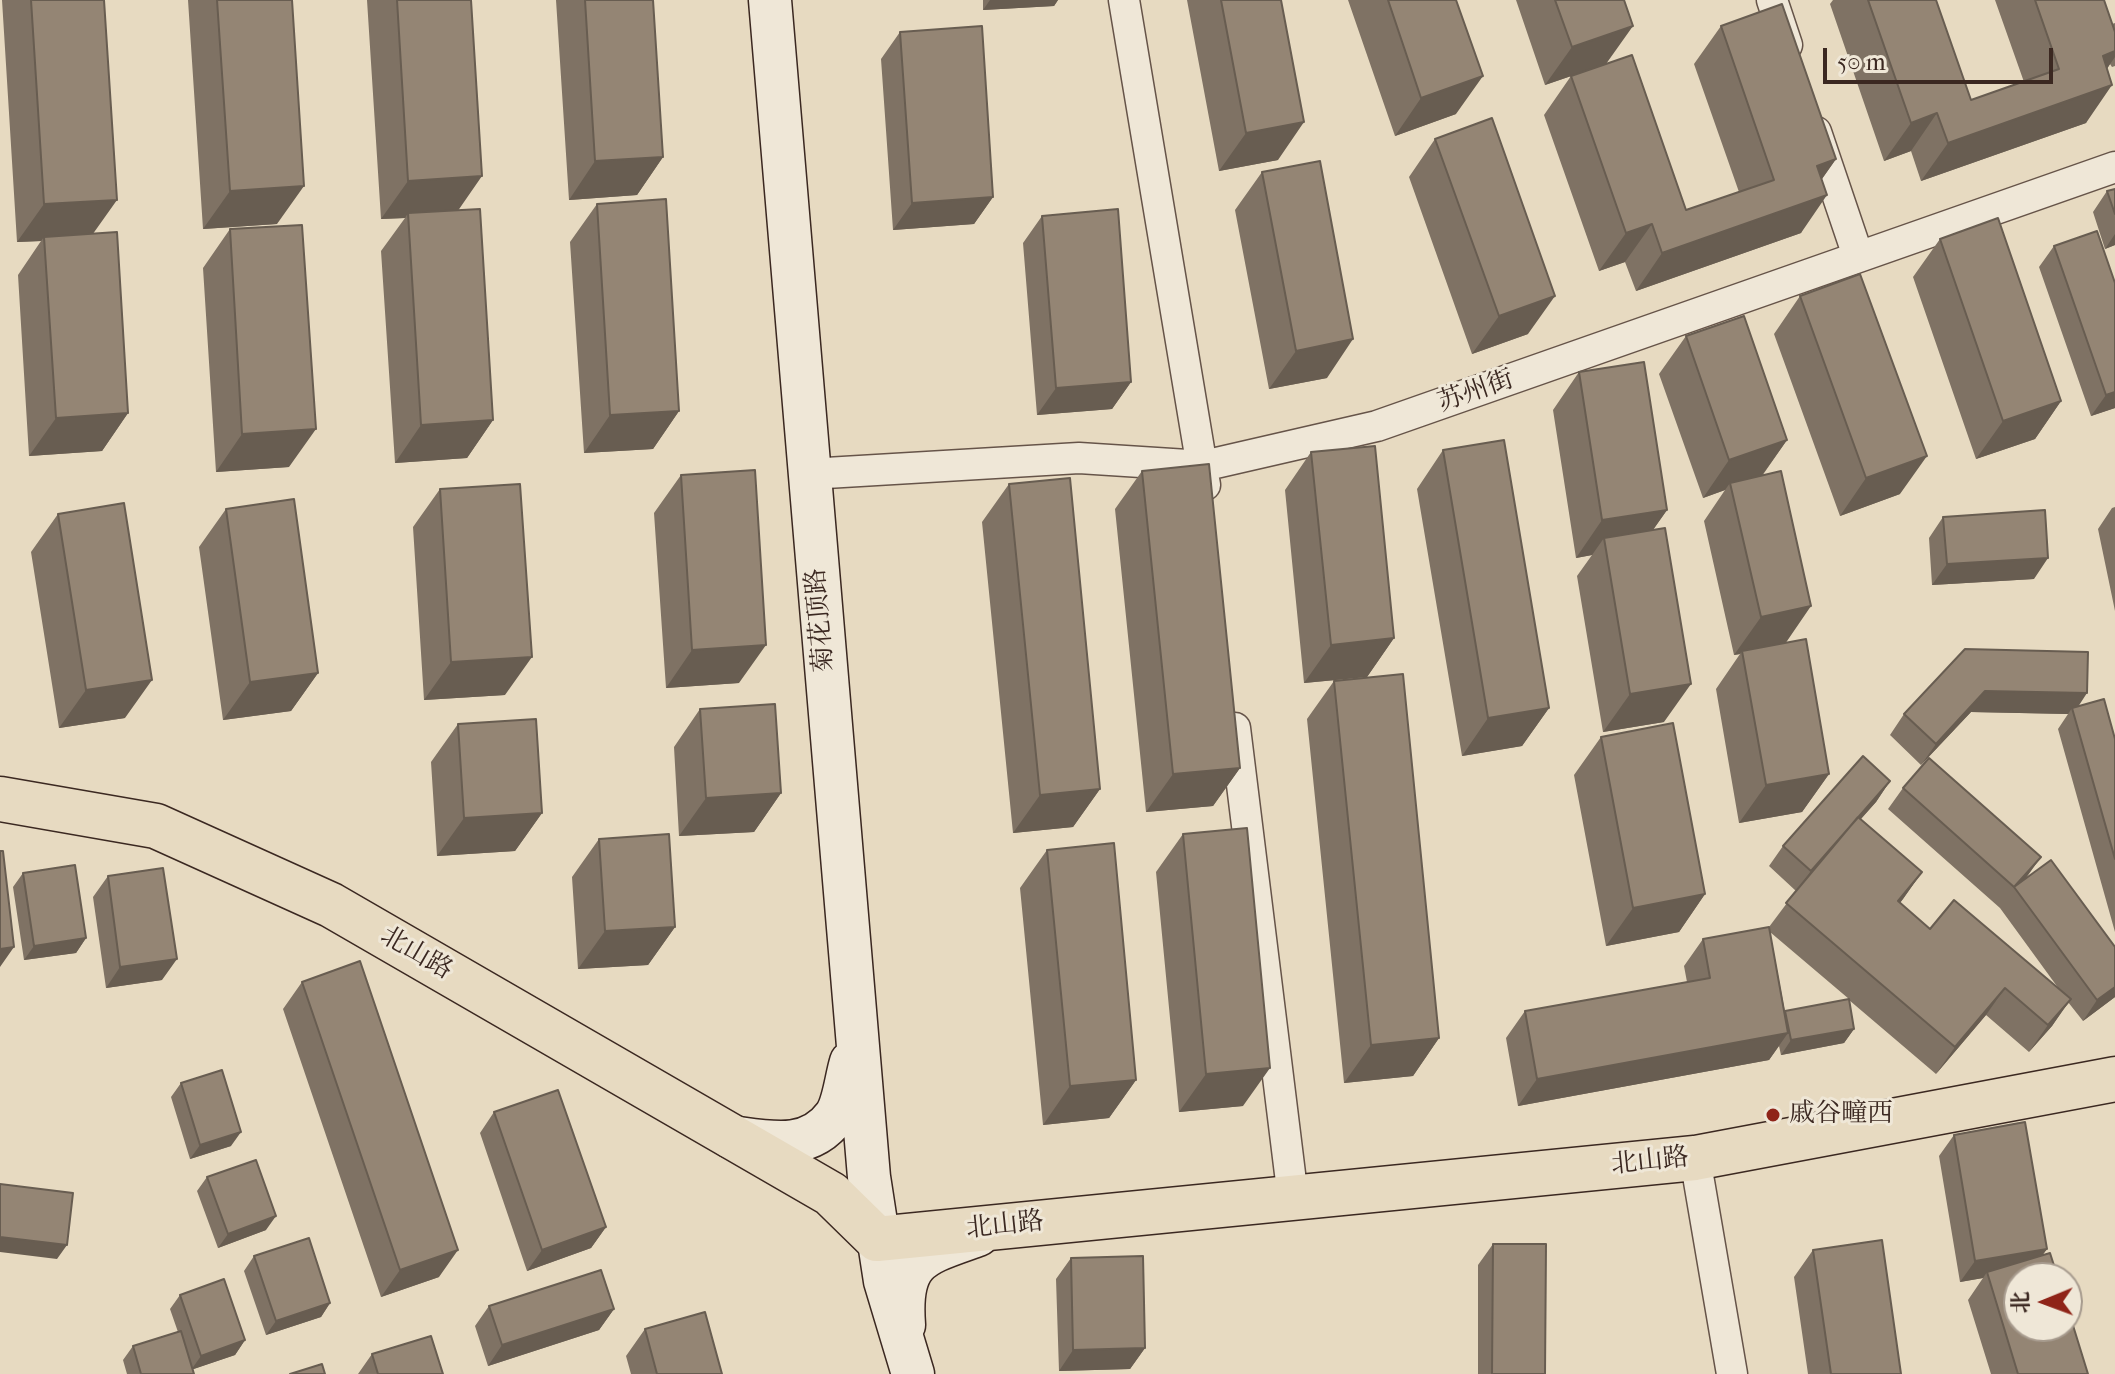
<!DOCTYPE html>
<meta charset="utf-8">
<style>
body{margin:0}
#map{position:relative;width:2115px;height:1374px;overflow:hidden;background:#e7dac1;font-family:"IM FELL French Canon","Noto Serif SC",serif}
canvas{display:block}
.north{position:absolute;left:2003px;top:1262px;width:80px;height:80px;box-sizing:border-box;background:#efe7d7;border:2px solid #a79b8e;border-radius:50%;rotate:269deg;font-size:22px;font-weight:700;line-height:32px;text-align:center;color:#3b2821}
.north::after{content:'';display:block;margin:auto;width:28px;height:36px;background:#8f2418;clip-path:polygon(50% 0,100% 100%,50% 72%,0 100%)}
.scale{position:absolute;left:1823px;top:48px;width:230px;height:36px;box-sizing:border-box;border:4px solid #3b2821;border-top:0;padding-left:10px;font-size:24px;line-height:28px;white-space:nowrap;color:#3b2821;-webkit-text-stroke:6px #efe7d7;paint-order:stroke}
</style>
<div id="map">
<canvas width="2115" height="1374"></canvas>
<div class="north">北</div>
<div class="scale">50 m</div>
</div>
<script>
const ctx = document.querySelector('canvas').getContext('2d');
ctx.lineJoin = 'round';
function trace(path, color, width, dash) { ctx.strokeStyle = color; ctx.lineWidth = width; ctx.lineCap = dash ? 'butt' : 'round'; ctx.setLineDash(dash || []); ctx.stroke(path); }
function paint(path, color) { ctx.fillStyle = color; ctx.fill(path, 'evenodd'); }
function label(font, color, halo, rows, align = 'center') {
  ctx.font = font + ' "IM FELL French Canon","Noto Serif SC",serif'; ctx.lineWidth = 6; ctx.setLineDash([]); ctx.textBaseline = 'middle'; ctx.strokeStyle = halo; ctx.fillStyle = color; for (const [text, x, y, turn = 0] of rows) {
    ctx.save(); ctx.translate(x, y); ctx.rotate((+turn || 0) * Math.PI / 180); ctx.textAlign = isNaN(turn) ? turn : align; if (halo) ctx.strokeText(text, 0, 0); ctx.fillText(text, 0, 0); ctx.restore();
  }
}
const street = new Path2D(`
 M1124 0 1205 485
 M1772 0 1787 45
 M1816 132 1858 256
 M809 474 1079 458 1203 466 1377 426 2115 167
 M1235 728 1293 1198
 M1695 1158 1732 1374`);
const secondary = new Path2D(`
 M770 0 869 1177 885 1281 913 1374
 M731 1137C769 1142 809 1152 835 1116 844 1103 846 1078 851 1062
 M904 1325C899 1258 922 1255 978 1235`);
const primary = new Path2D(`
 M0 799 156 826 331 905 831 1194 877 1239 1695 1158 2115 1079`);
const wall = new Path2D(`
 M2 0H104L93 234 128 413 102 451 29 456 18 275 41 241 17 242Z
 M188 0H292L277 224 203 229Z
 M367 0H471L458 210 493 420 467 458 395 463 381 251 405 218 381 219Z
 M556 0H653L663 157 637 195 569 200Z
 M983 0H1058L1054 6 983 10Z
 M1187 0H1281L1278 160 1219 171Z
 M1348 0H1456V114L1395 136Z
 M1516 0H1624L1606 64 1686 210 1739 192 1694 64 1721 26 1836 159 1822 179 1801 233 1636 291 1625 262 1599 271 1544 115 1571 76 1577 74 1545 85Z
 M1833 0H1936L1971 100 2024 82 1995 0H2104L2112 24 2115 23V66L2112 67 2110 64 2107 69 2086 123 1921 181 1911 151 1884 161 1830 4Z
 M900 32 993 197 974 224 893 230 881 59Z
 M1435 139 1528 334 1472 354 1409 177Z
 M1262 172 1327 378 1269 389 1235 210Z
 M2115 189V245L2105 249 2093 212 2107 191Z
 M597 204 679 411 653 449 584 453 570 242Z
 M1042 216 1131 382 1112 409 1037 415 1023 243Z
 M230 229 289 467 216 472 203 268Z
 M1940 239 2061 401 2035 439 1976 459 1913 277Z
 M2054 246 2115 408 2091 416 2039 267Z
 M1800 296 1900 494 1840 516 1774 334Z
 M1686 336 1787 440 1762 476 1785 643 1829 774 1802 812 1739 823 1716 689 1740 654 1734 655 1704 521 1725 490 1703 498 1659 374Z
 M1579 372 1667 510 1653 530 1664 722 1603 732 1577 576 1592 555 1576 558 1553 410Z
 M1443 450 1549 708 1522 746 1462 756 1417 489Z
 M1311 452 1394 638 1367 677 1304 683 1285 490Z
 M1142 471 1240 768 1213 806 1146 812 1115 509Z
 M681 475 739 683 666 688 654 513Z
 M1009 484 1100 789 1073 827 1013 833 982 522Z
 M440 489 505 695 424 700 413 527Z
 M2115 507V611L2098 529 2112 508Z
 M226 509 318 673 291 711 223 720 199 547Z
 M58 514 125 718 59 728 31 552Z
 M1943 517 2034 579 1932 585 1929 538Z
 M1334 681 1439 1038 1413 1076 1344 1083 1307 719Z
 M2078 706 2115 739V932L2058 729 2068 714 1971 712 1921 765 1890 735 1904 714Z
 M700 709 781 793 754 832 679 836 674 747Z
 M458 724 542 813 515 851 437 856 431 762Z
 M1601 737 1705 894 1679 932 1606 946 1574 775Z
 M1890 781 1876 802 1861 819 1922 872 1900 903 1930 929 2059 989 2000 908 1888 809 1903 788 2025 879 2115 997 2083 1021 2068 1002 2052 1026 2029 1052 1986 1015 1936 1074 1849 1000 1854 1029 1844 1043 1781 1055 1779 1046 1769 1060 1518 1106 1506 1038 1525 1011 1687 982 1684 966 1703 939 1769 927 1796 891 1769 866 1783 846ZM1770 932 1849 999 1785 1012Z
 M1183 834 1243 1106 1179 1112 1156 872Z
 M599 839 675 927 648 965 578 969 572 877Z
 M1047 850 1136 1080 1109 1118 1043 1125 1020 888Z
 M23 873 86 938 76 953 24 960 13 887Z
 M108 876 162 980 106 988 93 897Z
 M302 982 439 1277 381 1297 283 1009Z
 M181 1083 231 1146 190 1159 171 1097Z
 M494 1112 606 1227 591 1248 527 1271 480 1133Z
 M1954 1135 2047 1249 2042 1255 2088 1374H1991L1968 1300 1983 1278 1960 1282 1939 1156Z
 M207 1177 266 1230 218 1248 197 1191Z
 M1493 1244 1545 1374H1478V1265Z
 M1813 1250 1901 1374H1808L1794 1277Z
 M254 1256 330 1303 321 1317 266 1335 244 1271Z
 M1071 1258 1145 1348 1130 1369 1059 1371 1056 1279Z
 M180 1295 245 1340 235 1355 193 1369 194 1374H127L123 1360 133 1346 178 1332 170 1309Z
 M489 1306 614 1309 599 1330 488 1366 475 1326Z
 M645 1329 722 1374H631L626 1356Z
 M372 1354 443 1374H358Z`);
const shadedWall = new Path2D(`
 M990 0H1058L1054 6 983 10Z
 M1633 26 1606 64 1545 85 1572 47Z
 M2115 51V57L2094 87 2103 56Z
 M1483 76 1456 114 1395 136 1421 98Z
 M2112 85 2086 123 1921 181 1948 143Z
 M1937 113 1911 151 1884 161 1911 123Z
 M1304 122 1278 160 1219 171 1246 133Z
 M663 157 637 195 569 200 595 161Z
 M1836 159 1809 197 1817 166Z
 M482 176 455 215 408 213 405 218 381 219 408 181Z
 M304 186 277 224 203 229 230 191Z
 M1827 195 1801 233 1636 291 1662 253Z
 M993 197 974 224 893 230 912 203Z
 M117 200 90 238 44 237 41 241 17 242 44 204Z
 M1652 224 1625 262 1599 271 1626 233Z
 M2115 234V245L2105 249Z
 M1555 296 1528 334 1472 354 1499 316Z
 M1353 339 1327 378 1269 389 1296 351Z
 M1131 382 1112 409 1037 415 1056 388Z
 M2115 392V408L2091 416 2106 395Z
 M2061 401 2035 439 1976 459 2003 421Z
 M679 411 653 449 584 453 610 415Z
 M128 413 102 451 29 456 56 418Z
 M493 420 467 458 395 463 421 425Z
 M316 429 289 467 216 472 242 434Z
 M1787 440 1760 478 1730 483 1725 490 1703 498 1729 460Z
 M1927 456 1900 494 1840 516 1866 478Z
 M1667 510 1640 548 1604 538 1592 555 1576 558 1602 520Z
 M2048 558 2034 579 1932 585 1947 564Z
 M1811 606 1785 644 1742 651 1740 654 1734 655 1761 617Z
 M1394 638 1367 677 1304 683 1331 645Z
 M766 645 739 683 666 688 692 650Z
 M532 657 505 695 424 700 451 662Z
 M318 673 291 711 223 720 250 682Z
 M152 680 125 718 59 728 86 690Z
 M1691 684 1664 722 1603 732 1630 694Z
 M1985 691 2087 693 2074 713 2072 708 2068 714 1971 712 1921 765 1936 744Z
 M1549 708 1522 746 1462 756 1488 718Z
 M1240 768 1213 806 1146 812 1173 774Z
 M1829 774 1802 812 1739 823 1766 785Z
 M1890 781 1876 802 1796 891 1811 871Z
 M1100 789 1073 827 1013 833 1040 795Z
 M781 793 754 832 679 836 706 798Z
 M542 813 515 851 437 856 464 818Z
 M2041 857 2026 878 2014 887Z
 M1922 872 1903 899 1879 929 1898 901Z
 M1705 894 1679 932 1606 946 1633 908Z
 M675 927 648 965 578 969 605 931Z
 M86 938 76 953 24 960 34 946Z
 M14 947 0 967V949Z
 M177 959 162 980 106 988 120 967Z
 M2115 987V997L2083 1021 2097 1000Z
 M2005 988 1986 1015 1936 1074 1955 1047Z
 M2071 999 2052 1026 2029 1052 2048 1025Z
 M1854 1029 1844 1043 1781 1055 1791 1040Z
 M1788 1033 1769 1060 1518 1106 1537 1079Z
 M1439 1038 1413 1076 1344 1083 1371 1045Z
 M1270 1068 1243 1106 1179 1112 1206 1074Z
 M1136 1080 1109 1118 1043 1125 1070 1086Z
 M241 1132 231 1146 190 1159 200 1145Z
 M276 1216 266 1230 218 1248 228 1234Z
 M606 1227 591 1248 527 1271 542 1250Z
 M0 1237 67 1245 57 1259 0 1252Z
 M2047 1249 2032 1270 1987 1272 1983 1278 1960 1282 1975 1261Z
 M458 1250 439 1277 381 1297 400 1270Z
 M330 1303 321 1317 266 1335 276 1321Z
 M614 1309 599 1330 488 1366 502 1345Z
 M245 1340 235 1355 191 1370 201 1356Z
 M1145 1348 1130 1369 1059 1371 1073 1350Z`);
const building = new Path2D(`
 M31 0H104L117 200 44 204Z
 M217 0H292L304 186 230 191Z
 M397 0H471L482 176 408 181Z
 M585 0H653L663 157 595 161Z
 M1221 0H1281L1304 122 1246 133Z
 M1388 0H1456L1483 76 1421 98Z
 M1555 0H1624L1633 26 1572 47Z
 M1868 0H1936L1971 100 2059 69 2035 0H2104L2115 32V51L2103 56 2112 85 1948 143 1937 113 1911 123Z
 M1782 4 1836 159 1817 166 1827 195 1662 253 1652 224 1626 233 1571 76 1632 55 1686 210 1774 180 1721 26Z
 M982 26 993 197 912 203 900 32Z
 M1492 118 1555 296 1499 316 1435 139Z
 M1320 161 1353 339 1296 351 1262 172Z
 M2115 189V214L2107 191Z
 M666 199 679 411 610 415 597 204Z
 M480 209 493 420 421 425 408 213Z
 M1118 209 1131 382 1056 388 1042 216Z
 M1998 218 2061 401 2003 421 1940 239Z
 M302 225 316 429 242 434 230 229Z
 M2097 231 2115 283V392L2106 395 2054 246Z
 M117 232 128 413 56 418 44 237Z
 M1860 274 1927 456 1866 478 1800 296Z
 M1744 316 1787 440 1729 460 1686 336Z
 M1644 362 1667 510 1602 520 1579 372Z
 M1504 440 1549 708 1488 718 1443 450Z
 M1375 446 1394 638 1331 645 1311 452Z
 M1209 464 1240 768 1173 774 1142 471Z
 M755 470 766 645 692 650 681 475Z
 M1781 471 1811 606 1761 617 1730 483Z
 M1070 478 1100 789 1040 795 1009 484Z
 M520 484 532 657 451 662 440 489Z
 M294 499 318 673 250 682 226 509Z
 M124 503 152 680 86 690 58 514Z
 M2045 510 2048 558 1947 564 1943 517Z
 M1665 528 1691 684 1630 694 1604 538Z
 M1806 639 1829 774 1766 785 1742 651Z
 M1965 649 2088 652 2087 693 1985 691 1936 744 1904 714Z
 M1403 674 1439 1038 1371 1045 1334 681Z
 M2104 699 2115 739V859L2072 708Z
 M775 704 781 793 706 798 700 709Z
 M536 719 542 813 464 818 458 724Z
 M1673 723 1705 894 1633 908 1601 737Z
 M1863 756 1890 781 1811 871 1783 846Z
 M1929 758 2041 857 2014 887 1903 788Z
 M1858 817 1922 872 1898 901 1930 929 1954 900 2071 999 2048 1025 2005 988 1955 1047 1786 903Z
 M1247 828 1270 1068 1206 1074 1183 834Z
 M669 834 675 927 605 931 599 839Z
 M1114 843 1136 1080 1070 1086 1047 850Z
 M0 851H3L14 947 0 949Z
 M2051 860 2115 947V987L2097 1000 2014 887Z
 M75 865 86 938 34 946 23 873Z
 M163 868 177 959 120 967 108 876Z
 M1769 927 1788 1033 1537 1079 1525 1011 1710 978 1703 939Z
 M360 961 458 1250 400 1270 302 982Z
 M1849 999 1854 1029 1791 1040 1785 1011Z
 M222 1070 241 1132 200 1145 181 1083Z
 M558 1090 606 1227 542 1250 494 1112Z
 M2025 1122 2047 1249 1975 1261 1954 1135Z
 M256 1160 276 1216 228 1234 207 1177Z
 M0 1184 73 1193 67 1245 0 1237Z
 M309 1238 330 1303 276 1321 254 1256Z
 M1882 1240 1901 1374H1831L1813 1250Z
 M1493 1244H1546L1545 1374H1492Z
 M2050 1253 2058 1278H2019V1326H2067V1306L2088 1374H2018L1987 1272Z
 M1143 1256 1145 1348 1073 1350 1071 1258Z
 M601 1270 614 1309 502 1345 489 1306Z
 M224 1279 245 1340 201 1356 180 1295Z
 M705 1312 722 1374H657L645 1329Z
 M181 1331 194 1374H141L133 1346Z
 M431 1336 443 1374H378L372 1354Z
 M322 1364 325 1374H290Z`);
const markers = [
 [1773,1115,8,"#8f2418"]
];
const streetNames = [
 ["苏州街",1476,392,-19],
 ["菊花顶路",821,620,-95],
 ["北山路",416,954,30],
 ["北山路",1650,1162,-6],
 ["北山路",1005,1226,-6]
];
const poiNames = [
 ["戚谷疃西",1789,1115]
];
trace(street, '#665449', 33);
trace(secondary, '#3b2821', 45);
trace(primary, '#3b2821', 47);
trace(street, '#efe7d7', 30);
trace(secondary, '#efe7d7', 42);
trace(primary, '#e7dac1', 44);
paint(wall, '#7f7264');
paint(shadedWall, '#685d51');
paint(building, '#948574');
trace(building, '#685d51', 2);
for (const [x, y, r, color] of markers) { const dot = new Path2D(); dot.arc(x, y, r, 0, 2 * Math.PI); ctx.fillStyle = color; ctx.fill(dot); trace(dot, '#efe7d7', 3); }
label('26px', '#3b2821', '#efe7d7', streetNames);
label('26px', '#3b2821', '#efe7d7', poiNames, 'left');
</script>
